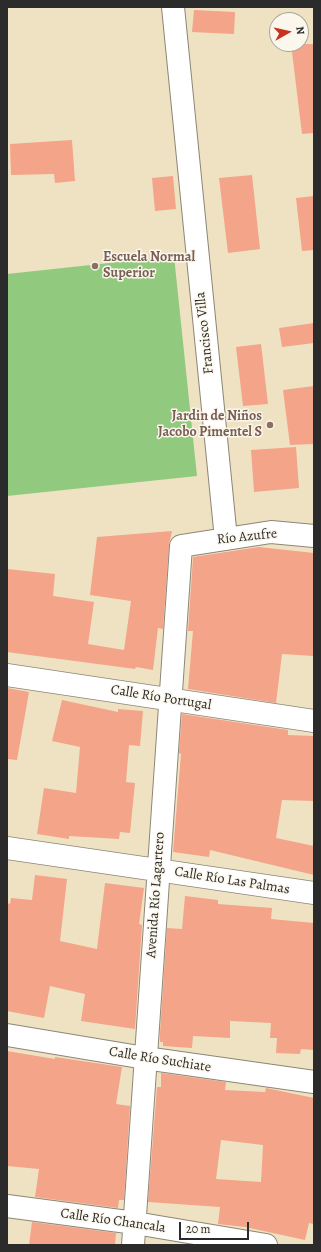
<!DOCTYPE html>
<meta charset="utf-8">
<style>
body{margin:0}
#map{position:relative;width:321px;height:1252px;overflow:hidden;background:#efe2c3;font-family:Alegreya,serif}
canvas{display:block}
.frame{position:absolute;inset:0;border:8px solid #2b2b2b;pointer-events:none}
.north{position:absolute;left:269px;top:12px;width:40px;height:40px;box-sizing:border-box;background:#fbf7ec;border:1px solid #a8a59f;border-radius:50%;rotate:82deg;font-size:11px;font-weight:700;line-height:16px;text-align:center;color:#2b2b2b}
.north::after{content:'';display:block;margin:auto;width:14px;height:18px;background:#c8321e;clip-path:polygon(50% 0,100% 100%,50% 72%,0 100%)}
.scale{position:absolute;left:179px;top:1222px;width:70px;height:18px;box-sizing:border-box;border:2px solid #2b2b2b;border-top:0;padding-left:5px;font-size:12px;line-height:14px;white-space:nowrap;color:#2b2b2b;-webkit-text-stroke:3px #fbf7ec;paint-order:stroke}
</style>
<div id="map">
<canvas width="321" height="1252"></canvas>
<div class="frame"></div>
<div class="north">N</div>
<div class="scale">20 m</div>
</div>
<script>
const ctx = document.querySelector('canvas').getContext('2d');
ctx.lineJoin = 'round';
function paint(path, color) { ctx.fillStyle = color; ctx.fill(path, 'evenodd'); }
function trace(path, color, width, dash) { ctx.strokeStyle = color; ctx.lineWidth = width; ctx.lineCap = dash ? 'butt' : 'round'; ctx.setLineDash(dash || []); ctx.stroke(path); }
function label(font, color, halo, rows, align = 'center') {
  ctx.font = font + ' Alegreya,serif'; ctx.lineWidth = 3; ctx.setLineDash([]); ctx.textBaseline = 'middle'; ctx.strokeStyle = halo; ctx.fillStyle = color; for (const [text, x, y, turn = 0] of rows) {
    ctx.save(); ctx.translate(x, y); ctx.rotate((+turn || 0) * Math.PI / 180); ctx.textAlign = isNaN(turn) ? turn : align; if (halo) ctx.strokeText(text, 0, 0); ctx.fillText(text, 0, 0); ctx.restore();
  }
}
const green = new Path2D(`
 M174 256 197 476 7 496V274Z`);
const building = new Path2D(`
 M194 10 235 12 234 34 192 32Z
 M291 44H314V133L302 134Z
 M72 140 75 181 55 183 54 174 11 175 10 144Z
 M252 175 260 249 228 253 219 178Z
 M173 176 176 209 155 211 152 178Z
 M314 196V250L302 251 296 198Z
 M314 323V343L282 347 279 328Z
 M261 344 268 404 243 406 236 347Z
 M314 386V444L290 445 283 390Z
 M296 447 299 488 254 492 251 450Z
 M172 531 169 545 163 629 158 628 153 670 136 667 135 669 7 652V569L55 574 53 596 94 602 88 644 124 650 131 601 90 595 97 537Z
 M259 547 314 553V656L282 654 276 703 188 689 193 631H188L193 557Z
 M7 688 29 692 17 760 7 759Z
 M62 700 118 712V709L143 711 140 746 129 745 126 782 135 783 130 833 120 832 119 839 69 836V839L37 834 44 788 76 793 80 747 52 741Z
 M182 714 288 730V735L314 736V801L282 800 276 838 314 846V875L210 850 209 857 173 852 181 754 179 753Z
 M35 875 67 879 60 941 97 949 105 883 144 888 139 924 142 925 135 1029 81 1021 85 994 50 986 44 1018 7 1011V903L10 904 11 898 32 900Z
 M185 896 218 900V904L272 908 271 919 314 923V1050L301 1049 300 1054 276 1053 277 1038H270L271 1023 230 1021V1038L193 1036 192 1048 163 1046V1042H160V1033L167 928 182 929Z
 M7 1051 55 1059V1057L122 1067 116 1104 130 1106 124 1200H119L118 1208 35 1197 39 1169 7 1166Z
 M161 1073 226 1082 225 1090 265 1092 266 1088 314 1098V1224L309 1223 305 1240 245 1227 218 1224 220 1207 148 1202 157 1087H161ZM221 1140 263 1145 261 1182 216 1179Z
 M32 1222 116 1233 115 1245H29Z`);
const minor = new Path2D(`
 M173 7 226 539
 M7 675 314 721
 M7 848 314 893
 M7 1035 145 1058 314 1082
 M7 1206 135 1223 266 1245
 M133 1245 181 546 271 532 314 536`);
const markers = [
 [95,266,4,"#8d6e63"],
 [270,425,4,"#8d6e63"]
];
const educationNames = [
 ["Escuela Normal",103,258],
 ["Superior",103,274],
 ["Jardin de Niños",262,417,"right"],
 ["Jacobo Pimentel S",262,433,"right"]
];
const streetNames = [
 ["Francisco Villa",205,333,-96],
 ["Río Azufre",247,537,-6],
 ["Calle Río Portugal",161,698,9],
 ["Calle Río Las Palmas",232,881,9],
 ["Avenida Río Lagartero",156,895,-86],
 ["Calle Río Suchiate",160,1060,9],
 ["Calle Río Chancala",113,1221,8]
];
paint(green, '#91ca7e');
paint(building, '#f3a489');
trace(minor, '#8d8677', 24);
trace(minor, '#fff', 22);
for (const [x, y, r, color] of markers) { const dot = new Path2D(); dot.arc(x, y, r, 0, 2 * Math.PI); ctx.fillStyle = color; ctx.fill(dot); trace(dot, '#fbf7ec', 1.5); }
label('bold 14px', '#785e54', '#fbf7ec', educationNames, 'left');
label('14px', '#2b2b2b', '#fbf7ec', streetNames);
</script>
